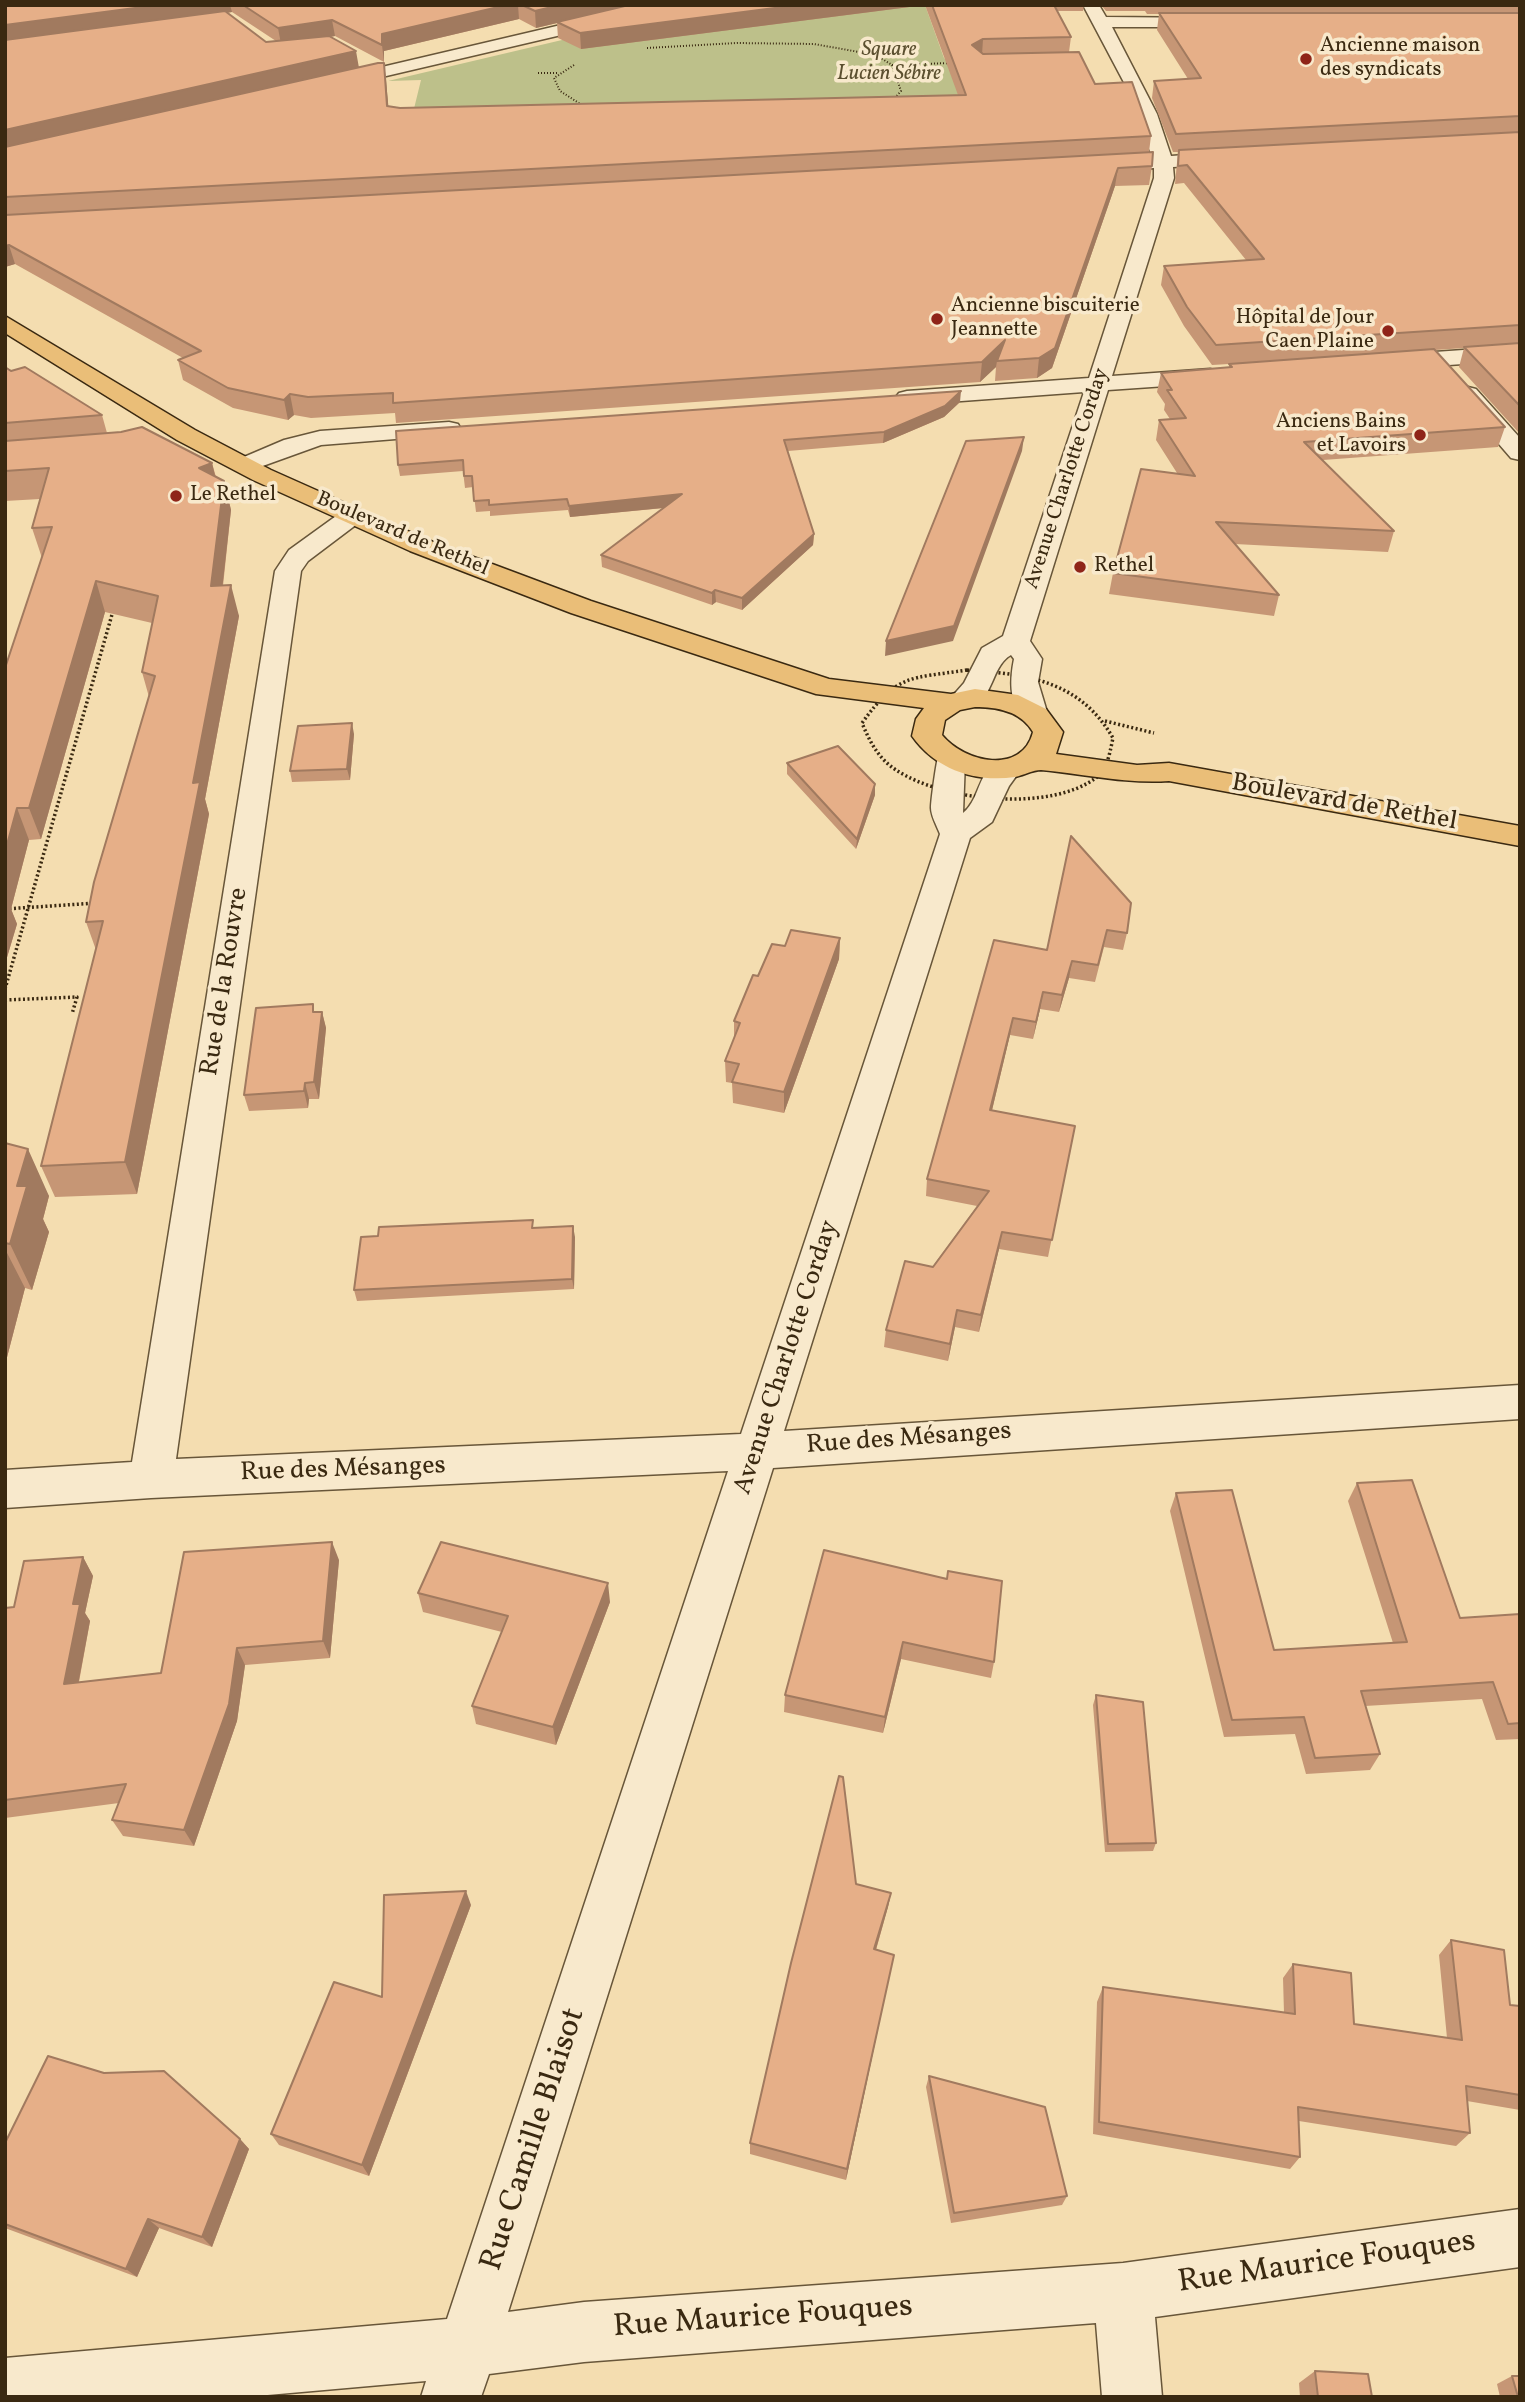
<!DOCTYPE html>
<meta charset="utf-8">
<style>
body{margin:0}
#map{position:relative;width:1525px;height:2402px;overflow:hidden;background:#f4ddb0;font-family:Vollkorn,serif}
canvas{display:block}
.frame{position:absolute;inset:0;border:7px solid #3a2911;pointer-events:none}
</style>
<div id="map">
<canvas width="1525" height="2402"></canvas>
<div class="frame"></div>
</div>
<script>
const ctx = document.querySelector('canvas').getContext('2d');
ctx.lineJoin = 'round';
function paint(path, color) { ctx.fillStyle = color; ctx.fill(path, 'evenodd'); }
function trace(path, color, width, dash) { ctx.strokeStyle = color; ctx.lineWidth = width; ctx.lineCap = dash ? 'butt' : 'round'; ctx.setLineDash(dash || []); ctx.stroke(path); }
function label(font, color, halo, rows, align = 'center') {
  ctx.font = font + ' Vollkorn,serif'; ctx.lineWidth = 7; ctx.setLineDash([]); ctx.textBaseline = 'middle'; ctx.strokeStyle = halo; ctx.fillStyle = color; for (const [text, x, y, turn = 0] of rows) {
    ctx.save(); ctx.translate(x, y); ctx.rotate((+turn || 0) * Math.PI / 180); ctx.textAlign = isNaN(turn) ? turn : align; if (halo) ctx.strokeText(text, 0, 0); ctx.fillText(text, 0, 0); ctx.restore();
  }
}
const green = new Path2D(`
 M925 5 944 58 1002 111 410 125 421 80 388 81 562 40Z`);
const pathFar1 = new Path2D(`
 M647 48 737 43 814 44 876 55 892 65 951 63
 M574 65 554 78 560 91 582 105
 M892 65 901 91 893 100
 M538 73H557`);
const path = new Path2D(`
 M967 670C1028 674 1080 681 1113 738 1110 751 1108 768 1097 777 1050 813 943 801 896 770 878 758 870 742 862 723 898 673 909 679 967 670Z
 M1105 721 1154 733
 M5 909 96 903
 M5 989 113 611
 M5 1000 77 997 72 1014`);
const minor = new Path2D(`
 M646 5H676L668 10 335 88 326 83 335 78Z
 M1083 5H1099L1106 17 1216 18V26L1210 27H1112L1157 114 1171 156 1228 152 1238 158 1228 164 1173 167 1174 178 1112 376 1210 369 1218 371 1222 376 1218 381 1210 383 1108 390 1030 641 1042 659 1038 682 1047 712 1042 718 1032 721 1022 718C1009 700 1010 679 1014 659L1011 655C987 668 995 716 954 706L949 700 964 683 982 648 1003 636 1084 392 907 405 899 403 895 398 899 393 907 391 1089 378 1154 178V168L1099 172 1089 166 1099 160 1152 157 1128 90Z
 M1520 346V360L1392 369 1381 362 1392 355Z
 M1468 387 1476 389 1520 438V460L1511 458 1460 399 1456 394 1460 389Z
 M449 422 458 424 461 429 458 434 321 445 246 472 237 470 234 465 237 460 284 440 320 431Z
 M352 508 361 511 365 516 361 521 308 561 301 571 176 1459 741 1434 940 834C937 826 931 816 931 808 931 800 937 757 939 754L950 751 961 754 965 760 963 813C984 797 977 752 1018 762L1022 768 1009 786 992 822 970 838 784 1431 1520 1385V1419L773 1468 508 2312 584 2302 1123 2263 1520 2209V2267L1155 2317 1162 2397H1102L1096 2323 584 2362 489 2374 481 2397H421L426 2381 245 2397H5V2358L447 2319 728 1471 151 1498 5 1508V1470L132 1462 275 571 289 550 343 511Z`);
const major = new Path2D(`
 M5 316 195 430 271 470 428 540 591 601 829 679 951 694 975 689 1018 695 1046 709 1063 732 1056 754 1137 765 1169 763 1520 826V846L1169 781C1125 784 1085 774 1041 770 1033 770 1024 775 1015 777 975 783 935 769 912 736L916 719 924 708 816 694 571 613 410 551 253 480 177 440 5 333ZM975 707C997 707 1021 711 1033 732 1022 775 965 763 942 735L945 720 960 710Z`);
const wall = new Path2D(`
 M5 5H1084L1083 11H1057L1071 37 1069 52 1095 84 1151 136 1149 152 1152 166 1149 185 1115 186 1052 368 1037 378 995 381 996 367 980 382 396 423 395 413 311 418 294 415 288 420 233 408 183 380 178 360 183 358 15 264 5 267ZM925 5 958 95 400 108 388 106 384 63 359 67 331 37 335 36 384 62V51L519 19 536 28 557 23 558 38 581 49ZM232 12 276 41 266 42 227 13Z
 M1101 5H1520V434L1459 367 1464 348 1435 350 1505 427 1498 447 1323 460 1394 531 1388 552 1235 544 1279 595 1274 616 1109 594 1113 573 1177 473 1156 440 1159 420 1170 419 1164 410 1165 404 1157 392 1161 373 1229 367V364L1212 365 1184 326 1161 285 1164 266 1246 260 1184 183 1175 184 1178 152H1173L1152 98 1154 81 1188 79 1157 30 1159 14H1147L1145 11H1106Z
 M5 367 102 415 107 433 212 463 216 477 224 481 231 510 223 586 239 616 205 799 209 814 137 1194 55 1197 41 1166 96 950 86 922 149 697 142 672 152 623 105 612 41 839 29 840 11 909 17 924 5 964V668L42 558 32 528 40 499 5 501Z
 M960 402 944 417 883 443 788 451 814 534 813 545 742 610 716 602 712 605 602 567 601 555 664 508 570 517 568 510 490 516V511L476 512 473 487 465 488 463 471 400 476 398 465Z
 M354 734 350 780 292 782 290 771Z
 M787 763 875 795 856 849 787 774Z
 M1071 836 1127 933 1123 950 1104 947 1095 982 1069 978 1059 1012 1040 1009 1033 1039 1010 1035 992 1110 1075 1126 1048 1257 999 1249 979 1332 955 1327 948 1361 884 1347 886 1330 977 1206 926 1196 927 1179 1047 950Z
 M840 938 839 959 784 1113 733 1103 732 1083 726 1082 725 1061 734 1039V1021L758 976 785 946Z
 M315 1012H322L326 1028 319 1099H309L308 1108 249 1111 244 1095Z
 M5 1143 49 1196 43 1219 49 1232 32 1290 25 1288 5 1365Z
 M534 1228 575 1237 574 1289 357 1301 354 1290Z
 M1357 1483 1460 1618 1520 1614V1739L1496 1740 1482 1699 1365 1706 1380 1754 1370 1770 1306 1774 1295 1734 1224 1737 1170 1511 1176 1493 1274 1650 1393 1643 1348 1501Z
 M83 1557 93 1576 85 1613 90 1621 79 1682 161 1673 339 1560 330 1658 245 1665 237 1721 194 1846 123 1836 112 1820 119 1803 5 1818V1608L14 1607Z
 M947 1579 994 1662 991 1678 901 1659 883 1733 784 1712 785 1695Z
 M418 1593 610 1602 556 1745 476 1724 472 1706 502 1632 423 1612Z
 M1096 1695 1156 1843 1153 1851 1105 1852 1093 1705Z
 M856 1884 891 1893 888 1907 876 1950 891 1968 846 2180 750 2154V2143Z
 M471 1905 369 2176 279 2145 271 2134 382 1997Z
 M1451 1940 1510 2005 1520 2006V2110L1467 2101 1470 2133 1456 2146 1299 2121 1300 2157 1290 2169 1093 2134 1097 2002 1103 1987 1284 2013 1283 1978 1293 1964 1354 2024 1447 2038 1439 1955Z
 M929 2076 1067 2196 1062 2205 951 2223 926 2087Z
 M240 2139 249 2149 212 2247 159 2228 137 2277 5 2228V2143Z
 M1315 2371 1372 2397H1300L1299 2383Z
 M1512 2376 1520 2397H1500L1497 2384Z`);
const shadedWall = new Path2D(`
 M158 5H230L232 12 5 42V25Z
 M507 5H518L519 19 384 51V62L382 45V34Z
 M560 5H633L536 28 535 11Z
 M798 5H925L581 49 580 33Z
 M332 20 335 36 281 44 278 28Z
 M983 39 982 55 972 45Z
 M356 51 359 68 5 149V130Z
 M384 63 386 80 390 124 387 106Z
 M1118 168 1115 186 1052 368 1037 378 1039 358Z
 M9 245 15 264 5 267V246Z
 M1005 340 997 361 996 367 980 382 982 362Z
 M961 391 960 402 944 417 883 443 884 432Z
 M290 394 294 415 288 420 284 400Z
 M1024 437 1022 451 953 641 885 656 886 641Z
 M212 463 219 492 199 468Z
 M224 481 231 510 219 617 211 586Z
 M682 494 683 506 570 517 569 506Z
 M814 534 813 545 742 610V598Z
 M96 581 105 612 41 839 29 808Z
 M231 585 239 616 205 799 209 814 137 1194 125 1162 193 783Z
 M715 590 716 602 712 605V593Z
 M352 723 354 734 350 780 347 769Z
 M875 784V795L856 849 857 839Z
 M17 808 29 840 11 909 17 924 5 964V852Z
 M840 938 839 959 784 1113V1092Z
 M1072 961 1069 978 1059 1012 1062 995Z
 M1043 992 1040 1009 1033 1039 1036 1022Z
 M322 1012 326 1028 319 1099 314 1082Z
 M1013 1018 1010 1035 988 1127 990 1110Z
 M305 1083 309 1099 308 1108 304 1091Z
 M28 1149 49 1196 43 1219 49 1232 32 1290 10 1244 17 1186Z
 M573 1226 575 1237 574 1289 572 1279Z
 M1002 1232 999 1249 979 1332 981 1315Z
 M5 1249 25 1288 5 1365Z
 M957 1310 955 1327 948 1361 950 1344Z
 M332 1542 339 1560 330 1658 323 1641Z
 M83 1557 93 1576 85 1613 90 1621 75 1701 64 1684 73 1604Z
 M608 1583 610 1602 556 1745 553 1727Z
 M903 1642 901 1659 883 1733 885 1717Z
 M237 1648 245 1665 237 1721 194 1846 184 1830Z
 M466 1891 471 1905 369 2176 362 2165Z
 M891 1893 888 1907 872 1963 874 1949Z
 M894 1955 891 1968 846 2180 847 2169Z
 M240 2139 249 2149 212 2247 202 2237Z
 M148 2219 159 2228 137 2277 126 2269Z`);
const building = new Path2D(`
 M5 5H158L5 25Z
 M243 5H507L382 34V45L332 20 278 28Z
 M522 5H560L535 11Z
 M629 5H798L580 33 557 22Z
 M932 5H1054L1071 37 983 39 972 45 983 54 1079 52 1095 84 1132 82 1151 136 5 197V147L378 63H384L387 106 400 108 966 95Z
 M225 11 266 42 329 36 356 51 5 130V40Z
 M1159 13H1520V116L1176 134 1154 81 1201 78Z
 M1520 132V325L1216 345 1187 307 1164 266 1264 259 1187 165 1178 166 1179 150Z
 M1153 152 1152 166 1118 168 1055 348 1039 358 997 361 1005 340 982 362 393 403V393L308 397 290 394 284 400 228 388 178 360 201 351 9 245 5 246V215Z
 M1520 343V406L1464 347Z
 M1434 349 1505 427 1304 442 1394 531 1216 522 1279 595 1113 573 1141 469 1195 476 1159 420 1186 418 1167 390H1172L1161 373 1232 367 1229 364Z
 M5 367 11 371 25 367 102 415 5 423Z
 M961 391 945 406 884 432 784 440 814 534 742 598 715 590 712 593 601 555 682 494 569 506 567 499 489 505V500L474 501 472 476H464L463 460 398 465 396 431Z
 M142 427 212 463 199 468 224 481 211 586 231 585 193 783 200 782 125 1162 41 1166 103 921 86 922 94 882 155 676 142 672 158 596 96 581 29 808H17L5 852V668L52 527 32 528 49 468 5 471V441L121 432Z
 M1024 437 954 626 886 641 966 441Z
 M352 723 347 769 290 771 298 726Z
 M838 746 875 784 857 839 787 763Z
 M1071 836 1131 903 1127 933 1107 930 1098 965 1072 961 1062 995 1043 992 1036 1022 1013 1018 990 1110 1075 1126 1052 1240 1002 1232 981 1315 957 1310 950 1344 886 1330 905 1261 933 1267 989 1191 927 1179 994 940 1047 950Z
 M791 930 840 938 784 1092 732 1082 739 1064 725 1061 740 1023 734 1021 753 975 758 976 772 944 785 946Z
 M313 1004V1012H322L314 1082 305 1083 304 1091 244 1095 256 1008Z
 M5 1143 28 1149 17 1186H27L10 1244 5 1243Z
 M533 1220 532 1228 573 1226 572 1279 354 1290 361 1237 378 1236 379 1227Z
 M1412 1480 1460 1618 1520 1614V1723L1508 1724 1493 1682 1361 1691 1380 1754 1315 1758 1304 1717 1232 1720 1176 1493 1232 1490 1274 1650 1407 1642 1357 1483Z
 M332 1542 323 1641 237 1648 229 1704 184 1830 112 1820 126 1784 5 1800V1608L14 1607 24 1561 83 1557 73 1604H80L64 1684 161 1673 184 1552Z
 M441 1542 608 1583 553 1727 472 1706 508 1616 418 1593Z
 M824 1550 947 1579 948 1571 1002 1581 994 1662 903 1642 885 1717 785 1695Z
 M1096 1695 1143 1702 1156 1843 1108 1844Z
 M839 1776 843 1777 856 1884 891 1893 874 1949 894 1955 847 2169 750 2143 791 1963Z
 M466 1891 362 2165 271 2134 334 1982 382 1997 384 1895Z
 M1451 1940 1504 1950 1510 2005 1520 2006V2095L1466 2086 1470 2133 1298 2107 1300 2157 1099 2122 1103 1987 1295 2014 1293 1964 1351 1973 1354 2024 1462 2040Z
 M48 2056 104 2073 164 2071 240 2139 202 2237 148 2219 126 2269 5 2224V2143Z
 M929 2076 1045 2107 1067 2196 954 2213Z
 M1315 2371 1368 2374 1372 2397H1318Z
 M1512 2376H1520V2397H1518Z`);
const markers = [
 [1306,59,7,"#8f2418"],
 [937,319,7,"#8f2418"],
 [1388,331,7,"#8f2418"],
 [1420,435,7,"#8f2418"],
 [176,496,7,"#8f2418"],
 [1080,567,7,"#8f2418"]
];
const farPoinames = [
 ["Ancienne maison",1320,47],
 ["des syndicats",1320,71],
 ["Ancienne biscuiterie",951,307],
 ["Jeannette",951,331],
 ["Hôpital de Jour",1374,319,"right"],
 ["Caen Plaine",1374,343,"right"],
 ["Anciens Bains",1406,423,"right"],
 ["et Lavoirs",1406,447,"right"],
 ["Le Rethel",190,496],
 ["Rethel",1094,567]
];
const farParknames = [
 ["Square",889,51],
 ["Lucien Sébire",889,75]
];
const farStreetnames = [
 ["Avenue Charlotte Corday",1068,479,-72],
 ["Boulevard de Rethel",402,535,23]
];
const streetNames = [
 ["Boulevard de Rethel",1344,804,10],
 ["Rue de la Rouvre",226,982,-81],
 ["Avenue Charlotte Corday",788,1358,-72],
 ["Rue des Mésanges",909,1440,-4],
 ["Rue des Mésanges",343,1471,-2]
];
const nearStreetnames = [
 ["Rue Camille Blaisot",535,2140,-72],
 ["Rue Maurice Fouques",1327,2264,-8],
 ["Rue Maurice Fouques",763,2319,-4]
];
paint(green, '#bdc08a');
trace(minor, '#685639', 3);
trace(major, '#3a2911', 3);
trace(pathFar1, '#3a2911', 2, [1, 2]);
trace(path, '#3a2911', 3.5, [2, 2.5]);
paint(minor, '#f8e9cc');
paint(major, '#eabe78');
paint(wall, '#c69675');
paint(shadedWall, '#a17a5f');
paint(building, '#e6af88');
trace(building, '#a17a5f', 2);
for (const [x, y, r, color] of markers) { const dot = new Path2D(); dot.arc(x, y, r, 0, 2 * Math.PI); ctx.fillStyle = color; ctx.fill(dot); trace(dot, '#f8e9cc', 2.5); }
label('21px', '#3a2911', '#f8e9cc', farPoinames, 'left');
label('italic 21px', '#5b4f2f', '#f8e9cc', farParknames);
label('21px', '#3a2911', '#f8e9cc', farStreetnames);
label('26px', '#3a2911', '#f8e9cc', streetNames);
label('32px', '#3a2911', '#f8e9cc', nearStreetnames);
</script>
